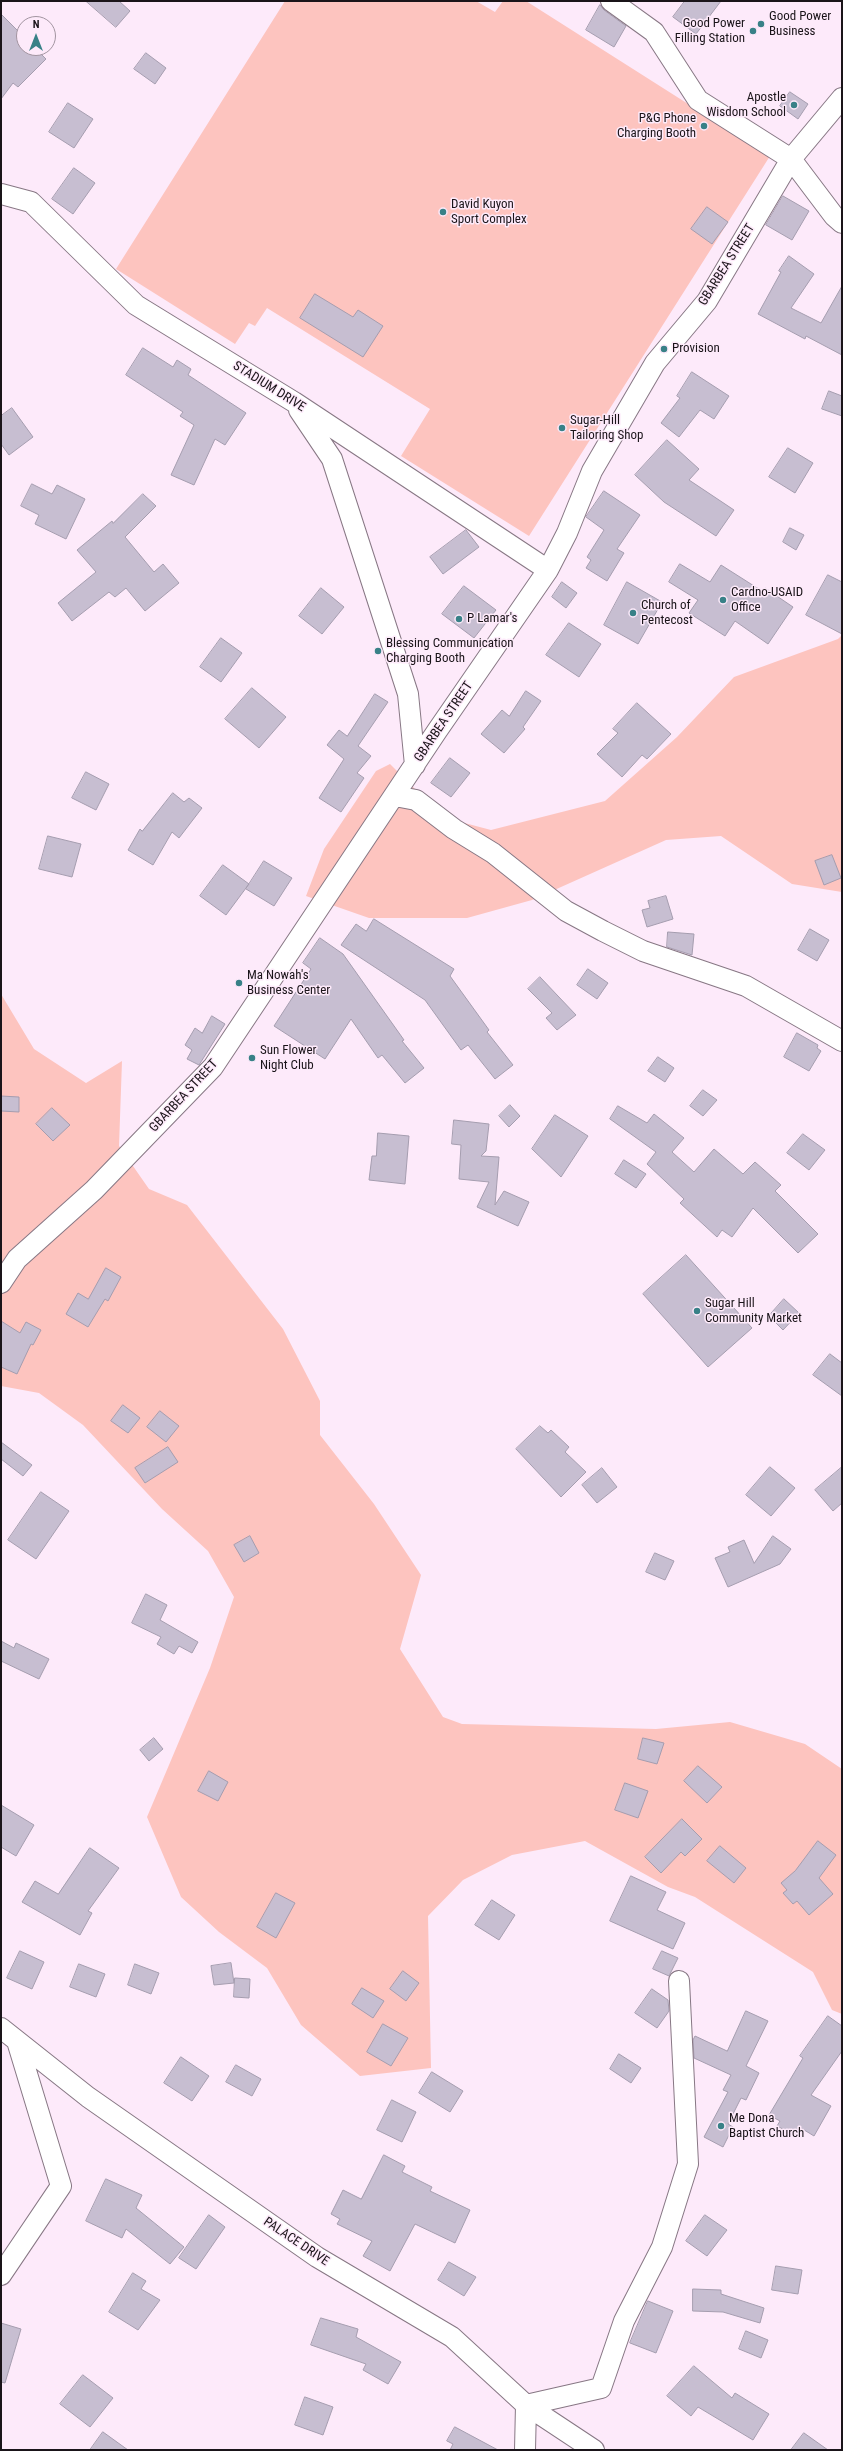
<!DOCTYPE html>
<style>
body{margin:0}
#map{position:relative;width:843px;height:2451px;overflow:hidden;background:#fdeafa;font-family:"Roboto Condensed",sans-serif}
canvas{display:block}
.frame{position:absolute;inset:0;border:2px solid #1a1419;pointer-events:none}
.north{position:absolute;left:16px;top:16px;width:40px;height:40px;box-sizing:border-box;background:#fdeafa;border:1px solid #a294a0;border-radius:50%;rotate:0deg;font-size:11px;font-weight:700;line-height:16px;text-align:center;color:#1a1419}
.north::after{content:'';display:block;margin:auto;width:14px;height:18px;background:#388187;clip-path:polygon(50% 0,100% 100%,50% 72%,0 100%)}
</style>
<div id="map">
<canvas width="843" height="2451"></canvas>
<div class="frame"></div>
<div class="north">N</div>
</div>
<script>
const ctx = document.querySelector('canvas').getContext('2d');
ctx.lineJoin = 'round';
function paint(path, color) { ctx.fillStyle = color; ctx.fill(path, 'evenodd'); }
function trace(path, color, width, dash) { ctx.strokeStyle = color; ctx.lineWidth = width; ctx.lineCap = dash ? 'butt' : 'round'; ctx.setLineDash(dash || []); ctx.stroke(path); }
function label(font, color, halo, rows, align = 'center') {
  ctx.font = font + ' "Roboto Condensed",sans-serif'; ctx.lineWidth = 3; ctx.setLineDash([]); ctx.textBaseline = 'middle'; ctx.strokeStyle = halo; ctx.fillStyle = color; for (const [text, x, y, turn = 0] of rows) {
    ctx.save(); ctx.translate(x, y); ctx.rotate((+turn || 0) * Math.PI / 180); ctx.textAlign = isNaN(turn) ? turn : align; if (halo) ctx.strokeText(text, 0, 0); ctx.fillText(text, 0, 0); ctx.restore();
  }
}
const green = new Path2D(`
 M285 1H476L495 12 503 1H526L770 156 529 536 401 456 430 409 267 308 255 326 249 323 235 344 116 269Z
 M842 635V892L792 884 721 836 666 840 532 900 467 918H369L306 896 324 849 376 771 390 764 419 793 438 816 491 830 605 801 677 737 734 677 838 639Z
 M1 994 34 1049 86 1083 122 1061 119 1146 149 1189 187 1205 283 1329 320 1401V1435L374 1504 421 1575 400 1649 443 1717 462 1724 656 1729 730 1722 805 1744 842 1769V2014L832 2010 813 1972 695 1897 668 1887 585 1841 512 1855 463 1880 428 1916 431 2068 360 2076 301 2025 267 1968 219 1932 181 1897 147 1817 210 1668 234 1597 208 1551 162 1509 83 1425 39 1393 1 1386Z`);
const building = new Path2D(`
 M86 1H119L130 11 116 27Z
 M685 1H721L696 34 673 17Z
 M600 5 604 10 626 26 614 47 586 30Z
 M1 14 24 37V48H35L46 59 18 87 13 83 1 99Z
 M146 53 166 68 155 84 134 69Z
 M790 92 808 104 798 119 780 106Z
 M68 103 93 119 74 148 49 132Z
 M74 168 95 183 73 214 52 199Z
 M783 196 809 211 792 240 766 225Z
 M707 207 728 222 712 244 691 229Z
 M789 256 814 274 791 308 821 323 842 286V355L806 336 805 339 758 314 781 272 779 271Z
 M315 294 353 317 358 310 383 326 363 357 300 318Z
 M143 348 173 367 177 360 191 369 188 375 246 413 225 445 215 439 194 485 171 475 194 425 180 416 183 412 126 375Z
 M692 372 729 396 714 419 700 410 679 437 661 423 680 398 677 396Z
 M829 391 842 396V416L822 409Z
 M12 408 33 437 9 455 1 444V416Z
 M667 440 699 469 689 480 734 510 716 536 664 502 635 475Z
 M788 448 813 463 795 493 769 477Z
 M32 484 52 494 57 485 85 499 66 539 35 524 39 515 21 506Z
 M604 491 640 515 617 549 624 553 607 581 586 568 591 560 587 557 604 530 586 517Z
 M143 494 156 506 125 537 154 572 163 564 179 583 145 611 126 588 115 597 109 592 72 621 58 603 96 572 77 550 112 521 113 523Z
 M790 528 804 535 796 550 783 542Z
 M466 530 479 547 443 574 430 557Z
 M680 564 710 582 721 565 762 591 765 588 793 607 768 644 735 621 725 636 689 613 698 600 669 582Z
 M828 575 842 582V634L806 615Z
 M562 582 577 593 566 608 552 597Z
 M627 582 662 602 638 644 604 625Z
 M464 586 496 610 474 638 442 614Z
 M321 588 344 607 322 634 299 616Z
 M569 623 601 644 579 677 546 655Z
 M221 638 242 653 221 682 200 667Z
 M252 688 286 717 259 748 225 719Z
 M526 691 541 701 523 727 525 729 504 753 481 734 502 710 509 716Z
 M375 694 388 702 358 746 371 756 357 773 364 778 341 812 319 798 344 759 327 745 339 730 347 736Z
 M637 703 671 734 647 759 642 755 622 777 597 754 618 733 613 729Z
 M450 758 470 773 451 797 431 783Z
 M86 772 109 784 96 810 72 798Z
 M173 793 184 802 189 798 202 808 179 838 172 832 153 865 128 850 140 829 142 831Z
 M48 836 81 844 72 877 39 869Z
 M832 855 841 878 824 885 815 861Z
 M264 861 292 878 274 906 246 889Z
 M223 865 249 884 226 915 200 896Z
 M666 896 673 919 647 927 642 910 650 908 648 901Z
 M374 919 454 969 450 976 489 1030 487 1032 513 1065 495 1079 468 1045 461 1050 425 1000 341 945 356 924 366 931Z
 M810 929 829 940 817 961 798 950Z
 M668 932 694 934 692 955 667 947Z
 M320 938 343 954 404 1040 402 1041 424 1068 405 1083 382 1055 378 1058 351 1019 325 1059 274 1026 311 969 303 963Z
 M588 969 608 983 597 999 577 985Z
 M540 977 576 1015 557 1030 546 1018 552 1013 528 989Z
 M212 1016 225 1024 199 1065 187 1059 192 1050 185 1045 195 1028 202 1033Z
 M797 1033 818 1045 817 1048 821 1051 809 1071 784 1057Z
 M658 1057 674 1068 665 1082 648 1071Z
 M703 1090 717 1100 703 1116 690 1106Z
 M1 1096 19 1097V1112L1 1111Z
 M510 1105 520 1116 509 1127 499 1116Z
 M618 1106 647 1123 654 1114 684 1138 672 1152 694 1172 714 1149 743 1174 755 1162 781 1185 775 1191 818 1234 798 1253 753 1208 732 1237 722 1230 717 1237 680 1203 684 1199 647 1164 656 1152 610 1119Z
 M52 1108 70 1125 53 1141 36 1124Z
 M555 1115 588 1136 561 1177 532 1149Z
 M454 1120 489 1124 486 1151 481 1156 499 1157 495 1205 504 1191 529 1202 518 1226 477 1207 489 1182 459 1179 461 1145 452 1144Z
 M378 1133 409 1136 405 1184 369 1180 372 1156H376Z
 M803 1134 825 1150 809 1170 787 1153Z
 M624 1160 646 1174 636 1188 615 1174Z
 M686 1255 752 1328 708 1367 643 1294Z
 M106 1268 121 1277 108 1301 105 1299 88 1327 66 1314 78 1293 88 1299Z
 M784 1299 799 1313 783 1330 769 1316Z
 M1 1321 20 1333 26 1322 41 1330 33 1345 31 1344 17 1374 1 1367Z
 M830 1354 842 1363V1396L813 1375Z
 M123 1405 140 1418 128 1433 111 1421Z
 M160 1411 179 1426 166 1442 147 1427Z
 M540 1426 548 1433 551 1430 569 1447 565 1452 586 1472 561 1497 516 1449Z
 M1 1442 32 1465 23 1476 1 1459Z
 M168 1447 178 1462 145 1483 135 1468Z
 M770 1467 795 1488 771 1516 746 1495Z
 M842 1467V1503L833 1511 815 1490Z
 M602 1468 617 1487 597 1503 582 1485Z
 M41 1492 69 1511 36 1559 8 1540Z
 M250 1536 259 1553 244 1562 234 1545Z
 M773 1536 791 1549 780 1564 728 1587 715 1558 730 1552 728 1547 744 1540 754 1563Z
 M655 1553 674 1561 665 1580 646 1572Z
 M146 1594 167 1605 160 1620 198 1642 192 1653 179 1646 174 1654 157 1644 161 1637 132 1623Z
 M1 1641 14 1648 16 1643 49 1659 39 1679 1 1661Z
 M154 1738 163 1749 149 1761 140 1750Z
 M643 1738 664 1743 657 1764 638 1759Z
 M698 1766 722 1787 707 1803 684 1781Z
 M209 1771 228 1782 218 1801 198 1791Z
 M625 1783 648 1791 638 1818 615 1810Z
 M1 1805 34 1825 16 1856 1 1847Z
 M682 1819 702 1839 685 1856 681 1852 661 1873 645 1857Z
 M818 1841 836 1855 819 1878 833 1894 809 1915 797 1901 793 1904 783 1893 787 1890 781 1883 795 1871Z
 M720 1846 746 1868 734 1883 707 1861Z
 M90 1848 119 1868 88 1911 92 1913 80 1935 22 1902 35 1881 58 1894Z
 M631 1876 666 1892 657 1910 685 1923 673 1949 610 1921Z
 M276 1893 295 1903 276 1938 257 1927Z
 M492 1900 515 1915 499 1940 475 1925Z
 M20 1951 44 1962 32 1989 7 1978Z
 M662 1951 678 1958 669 1976 653 1969Z
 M231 1963 234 1983 214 1985 211 1966Z
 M79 1964 105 1974 96 1997 70 1987Z
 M135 1964 159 1973 151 1994 128 1985Z
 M403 1971 419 1983 406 2001 390 1989Z
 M235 1978 250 1979 249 1998 234 1997Z
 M362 1988 384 2001 373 2018 352 2004Z
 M652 1989 668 2000 669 2011 657 2028 635 2013Z
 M746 2011 768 2021 746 2066 759 2073 746 2100 741 2098 728 2124 733 2127 723 2147 704 2137 728 2092 723 2090 731 2075 694 2058 693 2040 695 2036 727 2051Z
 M828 2016 842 2026V2051L811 2095 831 2106 814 2136 801 2128 796 2136 777 2126 780 2121 769 2115 803 2058 800 2056Z
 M383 2024 408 2038 391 2066 367 2052Z
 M619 2054 641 2068 631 2083 610 2069Z
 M181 2057 209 2076 192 2101 164 2083Z
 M236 2065 261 2079 252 2096 226 2082Z
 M432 2072 463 2091 450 2112 419 2093Z
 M392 2100 416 2112 402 2142 377 2130Z
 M384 2155 405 2166 402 2172 432 2187 430 2191 470 2210 455 2243 415 2224 390 2271 363 2256 372 2241 337 2224 340 2219 331 2214 343 2190 361 2199Z
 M106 2179 142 2195 136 2208 184 2247 170 2264 126 2229 122 2238 86 2221Z
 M209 2215 225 2227 196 2269 179 2258Z
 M705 2215 727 2230 707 2256 686 2241Z
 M449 2262 476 2277 464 2296 438 2280Z
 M776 2266 802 2270 798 2294 772 2290Z
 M133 2273 146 2281 141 2289 160 2300 138 2330 109 2312Z
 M693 2289 721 2290V2294L764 2308 760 2323 723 2312 693 2311Z
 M648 2301 673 2311 656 2353 630 2343Z
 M321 2318 358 2329 356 2337 401 2362 388 2384 363 2370 366 2364 311 2345Z
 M1 2323 21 2329 5 2383 1 2382Z
 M746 2331 768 2340 761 2358 739 2349Z
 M694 2366 732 2398 735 2393 769 2414 753 2440 698 2407 691 2416 667 2396Z
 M83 2375 113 2398 90 2427 60 2404Z
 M305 2397 333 2407 323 2435 295 2425Z
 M455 2427 498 2450H450L453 2444 447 2441Z
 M103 2432 128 2450H90Z
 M804 2433 828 2450H791Z`);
const minor = new Path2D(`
 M611 1 654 32 698 100 791 159 834 216 842 223
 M1 194 31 202 136 305 294 402 548 570
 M299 410 332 459 408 694 415 765
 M395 796 416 800 454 829 493 853 566 911 603 931 643 951 746 986 842 1041
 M1 1283 17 1259 94 1190 213 1067 437 731 548 570 567 533 592 471 655 363 707 301 791 159 842 98
 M1 2028 88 2097 317 2257 452 2337 526 2405 594 2450
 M1 2275 61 2186 17 2041
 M525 2450 526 2405 601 2388 624 2321 662 2247 688 2164 679 1981`);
const markers = [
 [761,24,4,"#388187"],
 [753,31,4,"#388187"],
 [794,105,4,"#388187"],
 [704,126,4,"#388187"],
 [443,212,4,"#388187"],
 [664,349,4,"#388187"],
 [562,428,4,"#388187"],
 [723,600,4,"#388187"],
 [633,613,4,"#388187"],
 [459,619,4,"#388187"],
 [378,651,4,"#388187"],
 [239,983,4,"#388187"],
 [252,1058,4,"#388187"],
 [697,1311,4,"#388187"],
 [721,2126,4,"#388187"]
];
const poiNames = [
 ["Good Power",769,17],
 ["Business",769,32],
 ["Good Power",745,24,"right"],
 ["Filling Station",745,39,"right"],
 ["Apostle",786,98,"right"],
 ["Wisdom School",786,113,"right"],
 ["P&G Phone",696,119,"right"],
 ["Charging Booth",696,134,"right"],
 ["David Kuyon",451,205],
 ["Sport Complex",451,220],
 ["Provision",672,349],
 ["Sugar-Hill",570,421],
 ["Tailoring Shop",570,436],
 ["Cardno-USAID",731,593],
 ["Office",731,608],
 ["Church of",641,606],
 ["Pentecost",641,621],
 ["P Lamar's",467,619],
 ["Blessing Communication",386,644],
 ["Charging Booth",386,659],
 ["Ma Nowah's",247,976],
 ["Business Center",247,991],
 ["Sun Flower",260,1051],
 ["Night Club",260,1066],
 ["Sugar Hill",705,1304],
 ["Community Market",705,1319],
 ["Me Dona",729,2119],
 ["Baptist Church",729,2134]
];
const streetNames = [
 ["GBARBEA STREET",727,265,-58],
 ["STADIUM DRIVE",269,387,32],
 ["GBARBEA STREET",444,722,-56],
 ["GBARBEA STREET",184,1096,-47],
 ["PALACE DRIVE",296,2242,34]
];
paint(green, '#fdc4bf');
paint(building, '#c7bed1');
trace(building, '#a59daf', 1);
trace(minor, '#877784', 22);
trace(minor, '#fff', 20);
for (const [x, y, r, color] of markers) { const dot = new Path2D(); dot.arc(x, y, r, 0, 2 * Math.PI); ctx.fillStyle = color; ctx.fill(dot); trace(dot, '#fdeafa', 1.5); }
label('13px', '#1a1419', '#fdeafa', poiNames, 'left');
label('13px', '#1a1419', '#fdeafa', streetNames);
</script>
